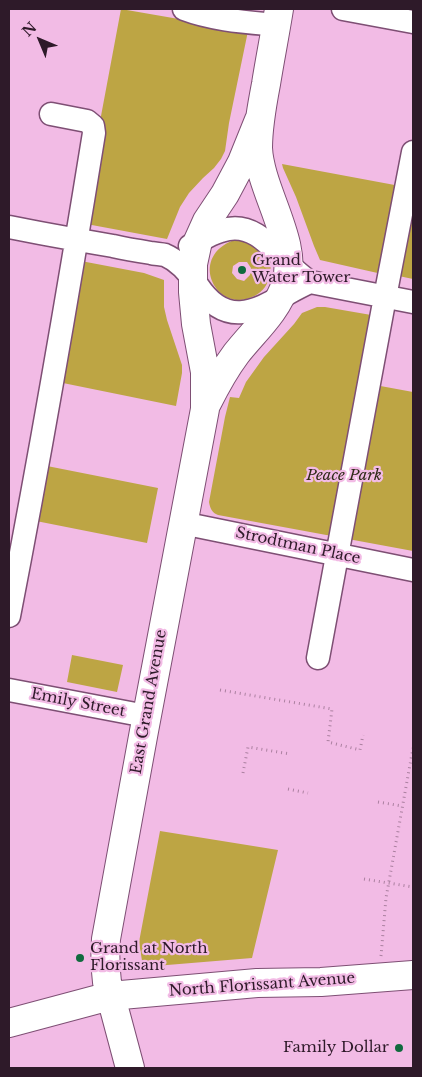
<!DOCTYPE html>
<style>
body{margin:0}
#map{position:relative;width:422px;height:1077px;overflow:hidden;background:#f2bbe5;font-family:"Libre Baskerville",serif}
canvas{display:block}
.frame{position:absolute;inset:0;border:10px solid #2e1a29;pointer-events:none}
.north{position:absolute;left:15px;top:15px;width:50px;height:50px;-webkit-text-stroke:4px #f2bbe5;paint-order:stroke;rotate:315deg;font-size:14px;font-weight:700;line-height:20px;text-align:center;color:#2e1a29}
.north::after{content:'';display:block;margin:auto;width:18px;height:22px;background:#2e1a29;clip-path:polygon(50% 0,100% 100%,50% 72%,0 100%)}
</style>
<div id="map">
<canvas width="422" height="1077"></canvas>
<div class="frame"></div>
<div class="north">N</div>
</div>
<script>
const ctx = document.querySelector('canvas').getContext('2d');
ctx.lineJoin = 'round';
function paint(path, color) { ctx.fillStyle = color; ctx.fill(path, 'evenodd'); }
function trace(path, color, width, dash) { ctx.strokeStyle = color; ctx.lineWidth = width; ctx.lineCap = dash ? 'butt' : 'round'; ctx.setLineDash(dash || []); ctx.stroke(path); }
function label(font, color, halo, rows, align = 'center') {
  ctx.font = font + ' "Libre Baskerville",serif'; ctx.lineWidth = 4.5; ctx.setLineDash([]); ctx.textBaseline = 'middle'; ctx.strokeStyle = halo; ctx.fillStyle = color; for (const [text, x, y, turn = 0] of rows) {
    ctx.save(); ctx.translate(x, y); ctx.rotate((+turn || 0) * Math.PI / 180); ctx.textAlign = isNaN(turn) ? turn : align; if (halo) ctx.strokeText(text, 0, 0); ctx.fillText(text, 0, 0); ctx.restore();
  }
}
const green = new Path2D(`
 M121 9 248 31 229 123 225 151 221 159 214 168 203 178 189 193 180 207 167 239 81 223Z
 M282 164 400 186 382 274 320 260 314 246 296 197 283 168Z
 M413 185V279L394 275Z
 M237 239C240 239 245 239 248 241 251 243 267 256 269 259 271 264 271 273 269 278 267 287 260 294 252 297 216 314 186 255 237 239ZM239 262H247L251 268 250 275 244 281 237 279 232 273 233 266Z
 M81 261 144 273 164 280V307L167 320 182 365V373L176 406 58 382Z
 M317 307H325L377 316 375 385 413 392V551L218 515C212 513 210 508 209 502L225 417 230 397 239 398 246 382 264 357 294 324 302 313Z
 M42 465 158 488 147 543 31 520Z
 M72 655 123 665 117 692 67 682Z
 M160 831 278 850 252 958 143 967 139 942Z`);
const path = new Path2D(`
 M220 690 332 709 328 742 360 750 363 735
 M243 773 248 747 290 754
 M288 789 308 793
 M378 802 402 806
 M364 879 413 887
 M381 956 386 898 413 748`);
const minor = new Path2D(`
 M184 9C213 20 245 22 277 25
 M343 9 413 22
 M9 227C43 234 78 240 113 246 126 249 138 251 151 253 155 254 161 254 165 255 179 261 190 274 198 286 233 338 269 300 310 282
 M190 246C200 241 210 234 221 231 251 220 271 246 289 265 296 271 302 277 310 282L413 302
 M182 523 413 570
 M9 616C40 456 68 294 94 133L93 126 87 121 51 114
 M318 658 385 297 413 152
 M9 690 146 716`);
const major = new Path2D(`
 M207 403C216 385 224 370 236 354 254 331 277 312 286 283 299 243 260 191 258 148 258 126 262 105 266 84 270 59 275 34 279 9
 M9 1023 110 996 257 983 321 982 413 975
 M130 1068 107 982C105 967 105 954 106 939L144 731 205 409V372L196 324 193 292V264L198 241 207 221 225 194 242 162 259 120`);
const markers = [
 [242,270,5,"#106a3e"],
 [80,958,5,"#106a3e"],
 [399,1048,5,"#106a3e"]
];
const poiNames = [
 ["Grand",252,261],
 ["Water Tower",252,278],
 ["Grand at North",90,949],
 ["Florissant",90,966],
 ["Family Dollar",389,1048,"right"]
];
const parkNames = [
 ["Peace Park",344,476]
];
const streetNames = [
 ["Strodtman Place",298,546,12],
 ["East Grand Avenue",149,702,-80],
 ["Emily Street",78,703,11],
 ["North Florissant Avenue",262,985,-4]
];
paint(green, '#bda544');
trace(minor, '#7e4f74', 25);
trace(major, '#7e4f74', 30);
trace(path, '#ab80a0', 3, [1, 4]);
trace(minor, '#fff', 22);
trace(major, '#fff', 28);
for (const [x, y, r, color] of markers) { const dot = new Path2D(); dot.arc(x, y, r, 0, 2 * Math.PI); ctx.fillStyle = color; ctx.fill(dot); trace(dot, '#f2bbe5', 2); }
label('15px', '#2e1a29', '#f2bbe5', poiNames, 'left');
label('italic 15px', '#2e2a17', '#f2bbe5', parkNames);
label('15px', '#2e1a29', '#f2bbe5', streetNames);
</script>
